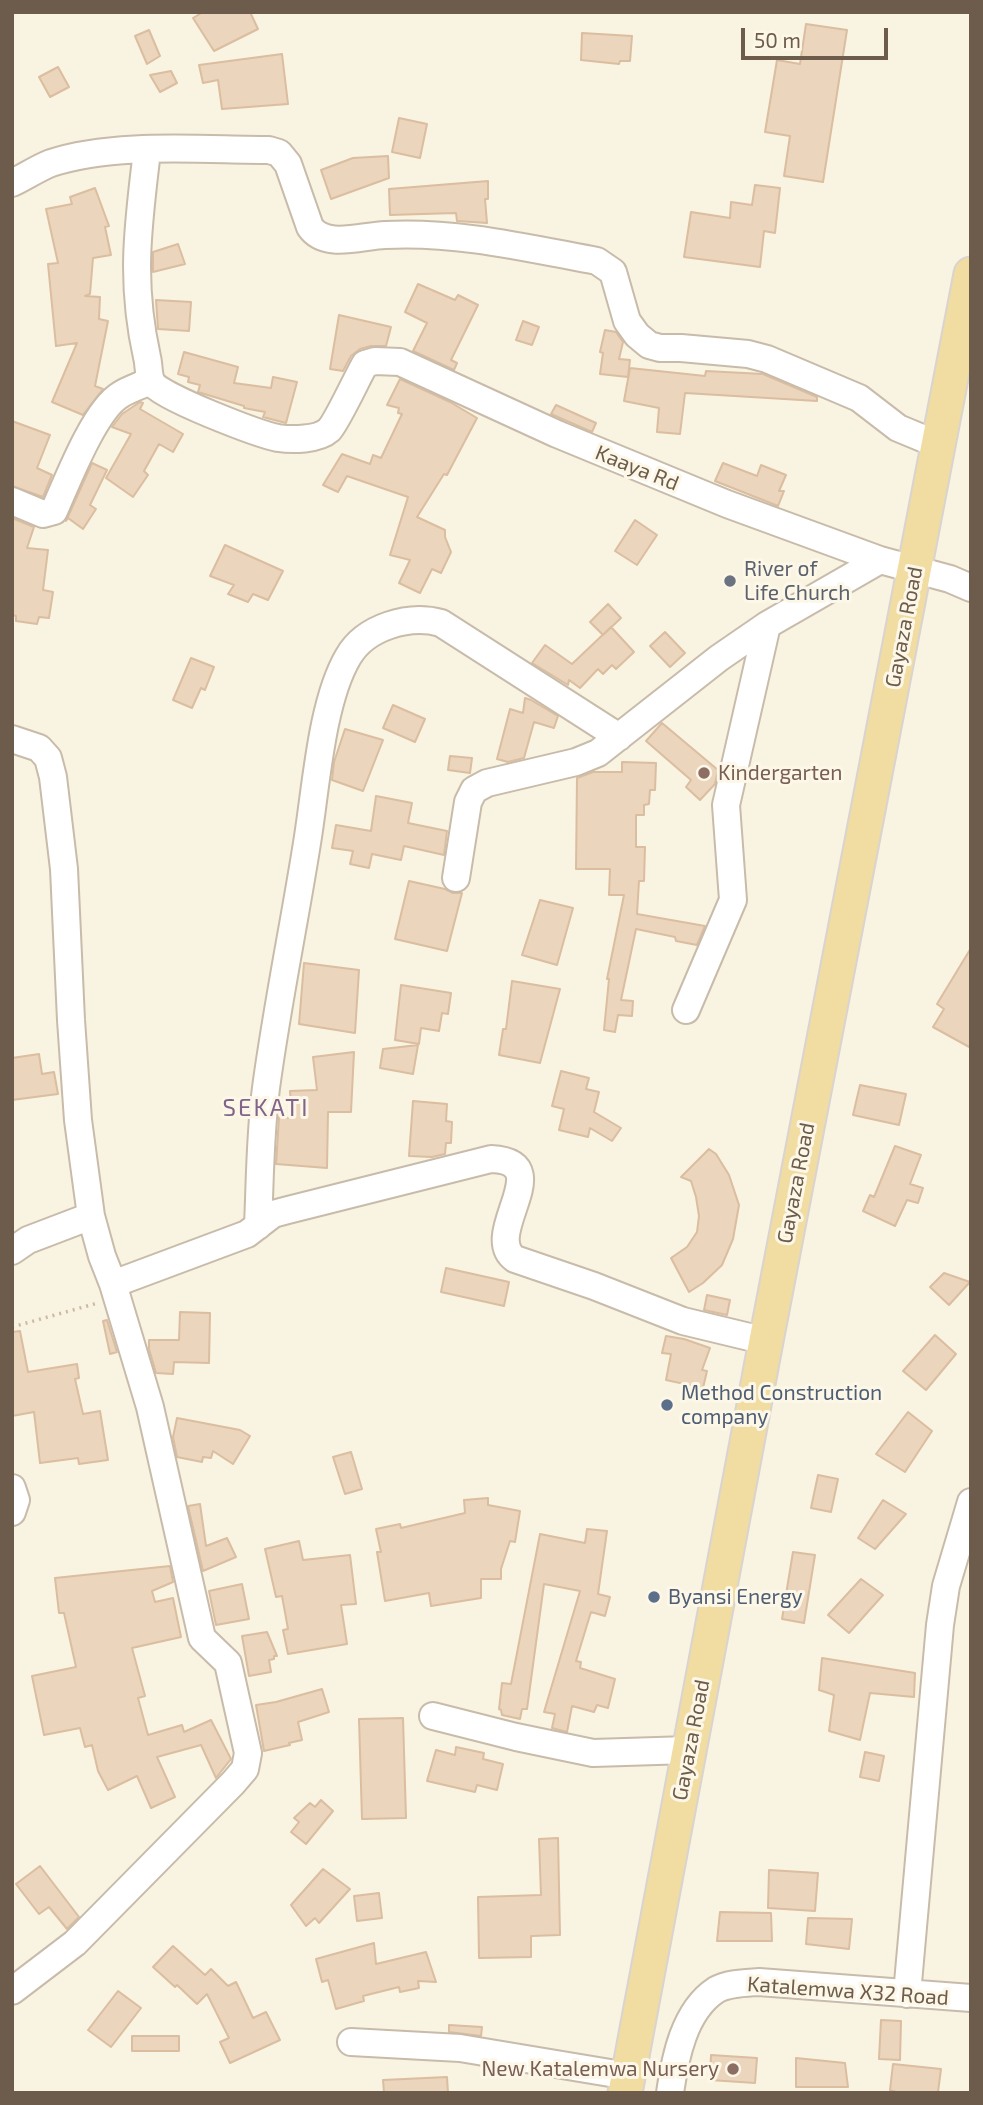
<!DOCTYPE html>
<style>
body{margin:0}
#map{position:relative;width:983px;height:2105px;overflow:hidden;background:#f9f3e2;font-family:"Exo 2",sans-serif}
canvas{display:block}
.frame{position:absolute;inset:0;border:14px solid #6d5b4b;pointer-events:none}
.scale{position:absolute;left:741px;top:28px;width:147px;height:32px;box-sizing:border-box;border:4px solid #6d5b4b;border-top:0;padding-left:9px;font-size:21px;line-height:24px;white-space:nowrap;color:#6d5b4b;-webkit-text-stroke:5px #fcf7e7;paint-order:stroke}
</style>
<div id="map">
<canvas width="983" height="2105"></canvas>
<div class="frame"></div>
<div class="scale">50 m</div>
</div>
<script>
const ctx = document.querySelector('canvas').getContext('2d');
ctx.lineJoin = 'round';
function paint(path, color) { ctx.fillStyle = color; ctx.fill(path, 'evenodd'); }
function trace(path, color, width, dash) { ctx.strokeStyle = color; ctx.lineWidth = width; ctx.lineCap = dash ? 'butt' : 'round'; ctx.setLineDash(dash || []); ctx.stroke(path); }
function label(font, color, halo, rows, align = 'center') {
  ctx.font = font + ' "Exo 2",sans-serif'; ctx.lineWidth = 6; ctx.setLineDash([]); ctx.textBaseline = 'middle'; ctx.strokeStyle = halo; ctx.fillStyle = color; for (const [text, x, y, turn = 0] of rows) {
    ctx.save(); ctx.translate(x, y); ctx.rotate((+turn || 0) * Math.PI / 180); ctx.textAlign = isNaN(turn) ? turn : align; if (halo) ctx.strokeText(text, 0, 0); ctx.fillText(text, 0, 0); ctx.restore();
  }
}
const building = new Path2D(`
 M203 12H250L258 29 214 51 193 18Z
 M806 24 847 30 823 182 784 176 790 136 765 132 777 60 800 64Z
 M149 30 160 56 147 64 135 36Z
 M582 33 632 36 630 61H620L619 64 581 60Z
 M282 54 288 104 222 109 218 80 203 83 199 65Z
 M58 67 69 87 50 97 39 77Z
 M171 71 177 83 160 92 150 75Z
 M399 118 427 124 420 158 392 152Z
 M388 156 389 178 331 199 321 170 353 158Z
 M488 181V199H485L487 223 457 221 456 213 390 215 389 189Z
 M755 185 780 188 775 233 764 231 760 267 684 257 691 212 730 218 731 202 752 205Z
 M95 188 109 226 105 227 111 255 93 258 90 294 85 296 100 297 99 319 108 321 95 386 103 389 83 415 52 402 77 343 56 346 48 264 58 263 46 209 72 204 70 197Z
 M178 244 185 264 153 272V252Z
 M418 284 455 300 458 295 478 305 451 360 457 363 454 370 413 351 427 323 405 312Z
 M156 300 191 302 189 331 158 329Z
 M339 315 391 327 386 346H371L360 349 351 356 343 371 330 369Z
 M523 321 539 327 532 345 516 340Z
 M605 330 616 332 623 342 619 359 630 360 628 377 600 374 603 353 600 352Z
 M184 352 238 367 234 383 271 388 273 377 297 382 286 423 263 417 265 412 244 408V406L198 392 200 385 188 382 189 377 178 374Z
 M630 368 705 376 706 371 763 374 817 397V401L685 393 680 434 657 432 659 408 624 401Z
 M400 379 450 402 477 418 447 475 444 474 417 517 445 530V537L451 552 441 573 432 569 420 593 399 583 410 560 390 555 408 497 347 476 338 492 323 485 342 454 370 464 373 455 381 458 402 414 398 413 399 408 387 405Z
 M140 402 143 403 140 409 183 434 173 452 159 444 144 471 148 475 133 497 106 478 131 434 112 427 122 414Z
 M556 405 596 423 592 432 551 414Z
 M12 421 50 435 37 468 52 475 43 497 12 486Z
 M92 463 107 470 90 505 96 509 83 529 68 518 66 521Z
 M723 463 757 476 761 465 786 475 779 491H784L778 506 715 481Z
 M12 518 34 527 27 548 48 550 43 590 53 592 49 618 39 617 37 624 16 621V616L12 615Z
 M635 520 657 535 637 565 615 551Z
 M225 545 283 571 268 600 253 594 248 602 228 594 234 585 210 576Z
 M608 604 621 618 603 635 590 622Z
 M611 627 634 652 616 669 612 665 603 674 598 669 580 688 569 680 568 685 532 663 545 645 572 664Z
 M665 632 685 653 670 667 650 646Z
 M191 658 214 667 205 690 201 688 192 708 173 700Z
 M525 698 531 700 558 716 554 728 534 722 524 758 508 762 497 759 510 709 523 713Z
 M393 705 425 719 415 742 383 728Z
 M662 723 718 770 715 784 700 800 686 787 691 780 646 741Z
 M345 729 383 740 363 791 332 780 334 762Z
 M450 756 472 758 470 773 448 770Z
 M622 762 656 763 655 790H650L649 804 644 805V815H636V847H645L644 881H639L637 914 705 926 697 945 676 941 675 937 636 929 621 1000 633 1001 632 1016 618 1015 615 1032 604 1030 609 979H607L624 895H609L610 869H576L577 778 593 772H622Z
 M376 796 412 803 408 823 447 831 444 855 404 846 401 860 372 854 369 868 350 864 353 851 332 848 336 825 371 831Z
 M409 881 445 889 453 893H462L447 951 395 939Z
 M540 900 573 908 557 965 522 955Z
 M971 948V1048L933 1027 944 1009 937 1004Z
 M304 963 359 970 355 1033 299 1024Z
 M512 981 560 989 540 1063 499 1055 503 1029H506Z
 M401 985 451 993 448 1014 442 1013 439 1031 421 1028 419 1044 395 1040Z
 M418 1045 413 1074 380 1068 383 1049Z
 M354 1052 351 1112H328L327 1168 276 1164 279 1117 292 1118 290 1091 317 1090 313 1057Z
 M39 1054 42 1074 54 1072 58 1094 12 1100V1058Z
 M561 1071 589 1078 586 1089 599 1092 594 1112 621 1128 612 1141 590 1128 588 1137 559 1130 564 1109 552 1106Z
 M860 1085 906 1094 899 1125 853 1115Z
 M413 1101 447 1104 446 1121 452 1122 451 1143H446L445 1154 432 1157 409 1156Z
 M895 1146 921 1155 910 1184 923 1188 918 1203 907 1200 895 1226 863 1211 870 1195 874 1197Z
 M709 1149 716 1154 729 1175 739 1205 733 1239 722 1265 703 1283 689 1292 671 1258 687 1247 697 1232 699 1216 696 1197 691 1181 681 1177Z
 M446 1268 509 1282 504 1306 441 1292Z
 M944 1273 970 1282 949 1305 930 1287Z
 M707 1295 730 1300 727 1315 704 1310Z
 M180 1312 210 1313 209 1363 174 1362 173 1374 156 1373 149 1349V1340H179Z
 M107 1320 117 1352 110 1354 103 1321Z
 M20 1331 28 1372 77 1364 79 1378 75 1379 83 1414 100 1411 108 1460 79 1464 78 1458 40 1463 34 1412 12 1416V1332Z
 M935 1335 956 1354 926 1390 903 1371Z
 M666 1336 684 1339 710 1348 702 1370 707 1371 703 1388 666 1380 671 1354 662 1353Z
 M908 1412 932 1431 905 1472 876 1454Z
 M177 1418 240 1430 250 1436 233 1464 213 1451 211 1458 203 1457 202 1462 177 1457 173 1437Z
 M351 1452 362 1489 345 1494 333 1457Z
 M818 1475 838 1479 831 1512 811 1508Z
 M488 1498V1505L520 1511 515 1542 510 1541 501 1569V1579H481V1598L431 1606 429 1593 385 1601 377 1552H381L376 1529 400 1524 401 1528 465 1513 464 1500Z
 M883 1500 906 1514 875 1549 858 1538Z
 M200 1504 206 1546 227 1538 236 1557 203 1571 188 1506Z
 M587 1529 607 1531 598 1594 610 1597 605 1616 591 1612 576 1661 581 1662 580 1668 615 1679 608 1708 597 1705 594 1712 572 1706 567 1732 552 1728 555 1714 544 1712 580 1591 544 1584 527 1709H522L520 1719 502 1715 501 1710 499 1709 502 1683 511 1684 540 1534 585 1543Z
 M299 1541 303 1560 350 1555 356 1604 341 1605 347 1644 288 1654 283 1630 288 1629 282 1596 276 1597 265 1549Z
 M793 1552 815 1555 804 1623 782 1619Z
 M170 1566 173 1582 152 1591 155 1602 173 1598 181 1637 132 1648 145 1696 138 1698 148 1735 182 1725 184 1732 211 1720 231 1759 216 1778 201 1745 157 1757 175 1797 151 1808 137 1776 108 1790 98 1771 92 1745 85 1747 80 1728 44 1735 32 1676 76 1667 64 1613H59L55 1578Z
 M861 1579 883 1595 849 1633 828 1615Z
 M242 1584 249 1619 216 1625 209 1591Z
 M267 1632 277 1656H274V1659L269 1660 271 1672 249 1676 242 1636Z
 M822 1658 915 1673 914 1697 870 1693 860 1740 829 1731 834 1695 819 1690Z
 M322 1689 329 1712 298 1722 302 1740 289 1743 290 1745 264 1751 256 1705 276 1702Z
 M403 1718 406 1818 362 1819 359 1719Z
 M456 1747 484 1753 483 1759 503 1764 497 1790 477 1785 475 1792 427 1781 436 1750 455 1755Z
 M865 1752 884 1756 879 1781 860 1777Z
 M321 1800 333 1811 306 1844 291 1832 299 1822 294 1818 310 1803 315 1807Z
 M558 1838 560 1935 531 1936V1957L479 1958 478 1897 541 1895 539 1839Z
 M40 1866 79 1917 67 1929 49 1907 39 1914 16 1884Z
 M323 1869 350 1889 319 1923 315 1918 306 1926 291 1905Z
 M769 1870 818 1873 815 1911 768 1908Z
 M379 1893 382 1918 357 1921 354 1896Z
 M720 1912 771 1913 772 1941H717Z
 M808 1918 852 1919 849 1949 806 1944Z
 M374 1943 376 1964 426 1952 436 1982 418 1981 419 1988 400 1992 399 1987 363 1996 364 2001 336 2009 328 1980 322 1982 316 1959Z
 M173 1946 205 1975 211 1969 228 1986 236 1982 253 2018 266 2012 280 2040 230 2063 220 2042 229 2038 207 1994 197 2004 177 1985 175 1987 153 1967Z
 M118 1991 141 2008 111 2047 88 2030Z
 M881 2020 901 2021 900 2060 879 2059Z
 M449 2025 482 2027 481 2036 449 2032Z
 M132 2036H179V2051H132Z
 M711 2055 757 2058 755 2083 710 2080Z
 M796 2058 845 2063 848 2087H796Z
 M893 2064 941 2069 938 2092 899 2093 890 2090Z
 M447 2077 448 2093H384L383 2080Z`);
const path = new Path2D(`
 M12 1327 98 1303`);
const minor = new Path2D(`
 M147 151C138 226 130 281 147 357 149 364 148 376 152 383 161 397 258 434 278 438 292 440 318 440 329 430 337 422 358 376 365 364L375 361 400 362 557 434 727 504 880 560 950 579 971 588
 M12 183C25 177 38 168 51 163 114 142 202 150 269 150L279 153 288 164 310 227C325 249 361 236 385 235 456 231 527 248 597 261L613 272 627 321 637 335 649 345 660 348H681L748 354 767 359 859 398 898 428 939 445
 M12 501 43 514 54 511C67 482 94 411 120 395 129 389 140 386 150 381
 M12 739 39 748 48 758 53 777 64 869 71 1020 78 1120 91 1216 102 1256 113 1284 150 1407 202 1638 228 1663 248 1753 245 1769 233 1783 75 1943 12 1991
 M456 878 468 802 474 790 487 783 576 762 598 753 719 658 767 625 880 560
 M686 1010 733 900 726 805 767 625
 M258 1226C260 1180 260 1134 266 1088 277 1006 294 925 307 843 316 789 321 703 348 657 365 627 409 614 441 623L619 737
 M12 1251 28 1240 91 1216
 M113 1284 247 1234 273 1214 288 1210 491 1159C560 1162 480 1234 515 1259L594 1286 683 1321 766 1341
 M12 1488 16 1500 12 1512
 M433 1716 516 1737 593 1753 689 1750
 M907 1994 940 1625 946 1586 971 1502
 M351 2042 460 2048 628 2076
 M670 2093C675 2058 684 2011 716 1990 728 1983 745 1983 759 1982L971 1998`);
const major = new Path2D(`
 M625 2093 766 1341 971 274`);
const markers = [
 [730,581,7,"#6b7280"],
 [704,773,7,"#8d6e63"],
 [667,1405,7,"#5c6f8a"],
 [654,1597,7,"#5c6f8a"],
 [733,2069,7,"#8d6e63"]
];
const streetNames = [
 ["Kaaya Rd",637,468,22],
 ["Gayaza Road",904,627,-79],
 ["Gayaza Road",796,1183,-79],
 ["Gayaza Road",691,1740,-79],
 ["Katalemwa X32 Road",848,1991,4]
];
const worshipNames = [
 ["River of",744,569],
 ["Life Church",744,593]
];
const educationNames = [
 ["Kindergarten",718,773],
 ["New Katalemwa Nursery",719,2069,"right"]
];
const serviceNames = [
 ["Method Construction",681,1393],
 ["company",681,1417],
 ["Byansi Energy",668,1597]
];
const quarterNames = [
 ["SEKATI",266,1108]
];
paint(building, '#ebd5bd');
trace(building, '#dbbd9f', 2);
trace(minor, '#c8bbaa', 30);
trace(major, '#d9d4d0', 37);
trace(path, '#cfb8a0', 3.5, [2, 5]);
trace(minor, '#fff', 26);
trace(major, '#f1dca1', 33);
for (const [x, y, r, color] of markers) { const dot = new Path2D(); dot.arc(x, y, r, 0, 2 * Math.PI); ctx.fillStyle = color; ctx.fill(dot); trace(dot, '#fcf7e7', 2.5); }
label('21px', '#6d5b4b', '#fcf7e7', streetNames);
label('21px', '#5b616d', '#fcf7e7', worshipNames, 'left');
label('21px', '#785e54', '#fcf7e7', educationNames, 'left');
label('21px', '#4e5e75', '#fcf7e7', serviceNames, 'left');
ctx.letterSpacing = '2px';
label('24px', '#81648a', '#fcf7e7', quarterNames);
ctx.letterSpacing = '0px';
</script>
